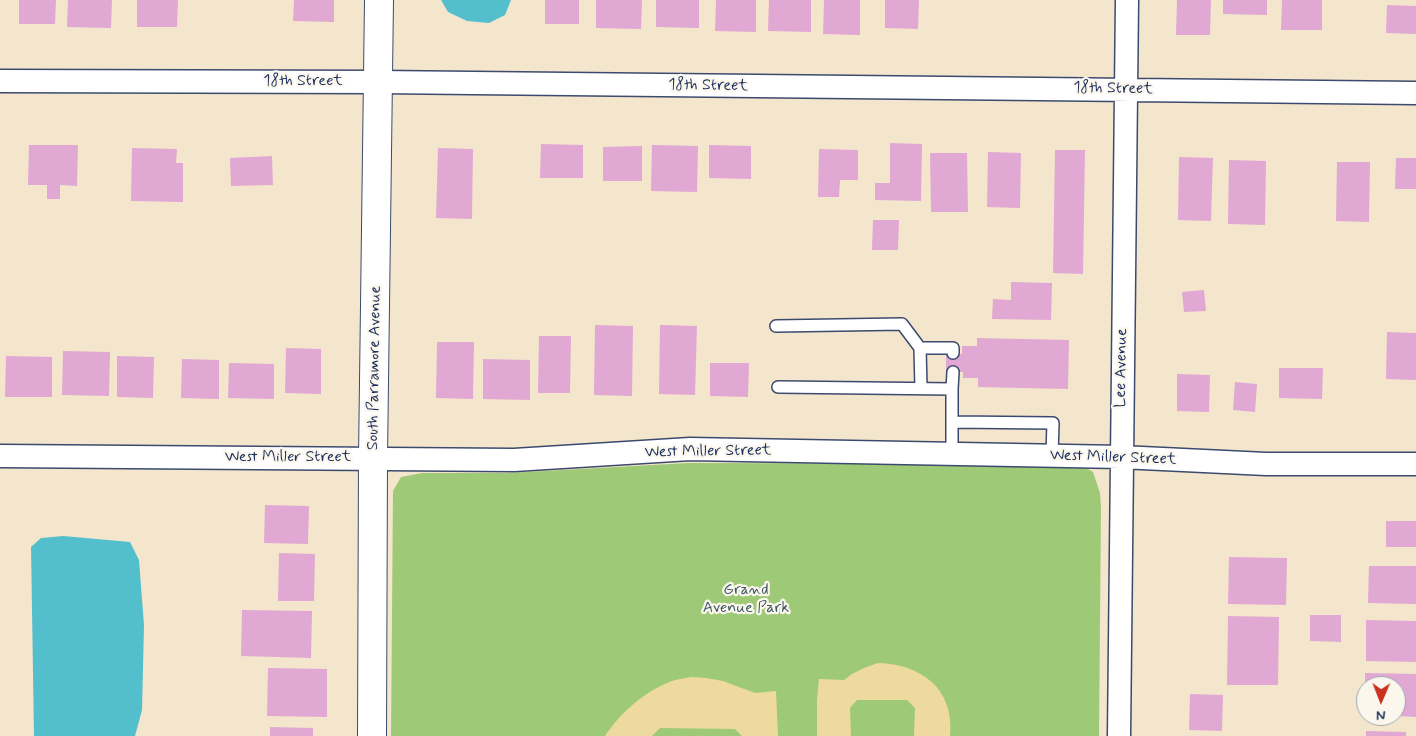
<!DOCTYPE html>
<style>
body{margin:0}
#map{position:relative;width:1416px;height:736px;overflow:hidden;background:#f4e6cc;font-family:Mynerve,sans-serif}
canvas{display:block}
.north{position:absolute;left:1356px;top:676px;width:50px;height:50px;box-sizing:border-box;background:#fbf7ec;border:1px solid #a1a7b3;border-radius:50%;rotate:181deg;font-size:14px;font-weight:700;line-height:20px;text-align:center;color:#1b2f5e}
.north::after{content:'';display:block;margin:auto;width:18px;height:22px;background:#c8321e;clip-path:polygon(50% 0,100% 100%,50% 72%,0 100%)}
</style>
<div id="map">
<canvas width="1416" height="736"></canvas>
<div class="north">N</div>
</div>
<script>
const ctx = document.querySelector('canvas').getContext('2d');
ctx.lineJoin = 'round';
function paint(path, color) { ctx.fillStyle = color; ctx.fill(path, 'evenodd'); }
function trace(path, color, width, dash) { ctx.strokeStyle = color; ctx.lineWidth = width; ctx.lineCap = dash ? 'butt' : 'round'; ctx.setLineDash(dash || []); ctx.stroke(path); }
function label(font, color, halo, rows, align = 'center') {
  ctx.font = font + ' Mynerve,sans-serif'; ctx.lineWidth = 4.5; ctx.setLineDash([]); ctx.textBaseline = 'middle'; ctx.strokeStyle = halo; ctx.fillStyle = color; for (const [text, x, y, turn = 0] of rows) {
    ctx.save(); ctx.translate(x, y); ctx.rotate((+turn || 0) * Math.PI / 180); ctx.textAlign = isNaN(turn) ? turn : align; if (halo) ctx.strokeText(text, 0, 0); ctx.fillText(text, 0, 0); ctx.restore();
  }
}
const green = new Path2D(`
 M688 463 1080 464 1093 472 1100 493 1101 508 1099 736H391L393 491 401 477 422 473H508Z`);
const sand = new Path2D(`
 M878 663C921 664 955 689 950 736H914L915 708 907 700H857L850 708 851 736H817V700L819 679 844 680 852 674 864 668Z
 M692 677 706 678 723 681 755 693 776 691 778 736H742L735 729 660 728 652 736H605C621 712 645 691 672 681 678 679 685 678 692 677Z`);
const water = new Path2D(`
 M441 0H511L505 15 489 23 467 21 448 12Z
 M63 536 130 542 139 560 144 625 142 710 135 736H34L31 547 41 538Z`);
const building = new Path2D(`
 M19 0H56L55 24H19Z
 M68 0H112L111 28 67 27Z
 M137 0H178L177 27H137Z
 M294 0H334V22L293 21Z
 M545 0H579V24H545Z
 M596 0H642L641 29 596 28Z
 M656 0H699V28L656 27Z
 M716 0H756V32L715 31Z
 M769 0H811V32L768 31Z
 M824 0H860V35L823 34Z
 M885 0H919L918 29 885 28Z
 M1177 0H1211L1210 35H1176Z
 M1223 0H1267V15L1223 14Z
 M1282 0H1322V30H1281Z
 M1387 5 1416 6V34L1386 33Z
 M890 143 922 144 921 201 875 200V183H890Z
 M541 144 583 145V178H540Z
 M29 145H78L77 186 60 185V199H47V185H28Z
 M652 145 698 146 697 192 651 191Z
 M709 145 751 146V179L709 178Z
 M642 146V181H603V147Z
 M132 148 177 149 176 163H183V202L131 201Z
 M438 148 473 149 472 219 436 218Z
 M819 149 858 150V180H840L839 197H818Z
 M1055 150H1085L1083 274 1053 273Z
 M988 152 1021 153 1020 208 987 207Z
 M930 153H967L968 212H931Z
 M272 156 273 185 231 186 230 158Z
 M1179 157 1213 158 1211 221 1178 220Z
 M1396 158H1416V189H1395Z
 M1229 160 1266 161 1265 225 1228 224Z
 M1337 162H1370L1369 222 1336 221Z
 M873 220H899L898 250H872Z
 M1011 282 1052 283 1051 320 992 319 993 299 1011 300Z
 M1204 290 1206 311 1184 312 1182 292Z
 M595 325 633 326 632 396 594 395Z
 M660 325 697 326 695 395 659 394Z
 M1387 332 1416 333V380L1386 379Z
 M539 336H571L570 393H538Z
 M977 338 1069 340 1068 389 978 387V378H963V372H946V353L962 354V346H977Z
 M437 342H474L473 399 436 398Z
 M286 348 321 349V394L285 393Z
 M63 351 110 352 109 396 62 395Z
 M6 356 52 357V397H5Z
 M117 356 154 357 153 398 117 397Z
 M182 359 219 360V399L181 398Z
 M483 359 530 360V400L483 399Z
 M229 363 274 364V399L228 398Z
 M710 363H749L748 397 710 396Z
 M1279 368H1323L1322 399 1279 398Z
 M1177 374 1210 375 1209 412 1177 411Z
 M1235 382 1257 384 1255 412 1233 410Z
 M265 505 309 506 308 544 264 543Z
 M1386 521H1416V547H1386Z
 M279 553 315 554 314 601H278Z
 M1229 557 1287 558 1286 605 1228 604Z
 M1369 566H1416V604L1368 603Z
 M242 610 312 611 311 658 241 656Z
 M1310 615H1341V642L1310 641Z
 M1228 616 1279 617 1278 685H1227Z
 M1366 620 1416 621V662L1366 661Z
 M268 668 327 669V717L267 716Z
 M1365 673 1416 674V717L1396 716V686H1365Z
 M1190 694 1223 695 1222 731 1189 730Z
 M270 727 313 728V736H270Z
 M1366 731 1406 732V736H1366Z`);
const service = new Path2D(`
 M776 326 902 324 920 348 921 388
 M920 348H953V353
 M778 387 952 389V454
 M952 389 953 372
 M952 422 1053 423 1052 456`);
const minor = new Path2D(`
 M0 81 379 82 1416 93
 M0 456 514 460 690 449 1121 457 1266 464H1416
 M1119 736 1127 0`);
const tertiary = new Path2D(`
 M372 736 373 458 379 0`);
const streetNames = [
 ["18th Street",303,82],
 ["18th Street",708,86,1],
 ["18th Street",1113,89,1],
 ["South Parramore Avenue",375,368,-89],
 ["Lee Avenue",1122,368,-89],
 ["West Miller Street",708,452,-1],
 ["West Miller Street",288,458],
 ["West Miller Street",1113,458,2]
];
const parkNames = [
 ["Grand",746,591],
 ["Avenue Park",746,609]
];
paint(green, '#9eca77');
paint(sand, '#eeda9e');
paint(water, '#53bfcd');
paint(building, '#e0a8d3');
trace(service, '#3c4a6e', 14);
trace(minor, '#3c4a6e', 25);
trace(tertiary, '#3c4a6e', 30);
trace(service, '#fff', 11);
trace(minor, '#fff', 22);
trace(tertiary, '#fff', 28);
label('16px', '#1b2f5e', '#fbf7ec', streetNames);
label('16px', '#3c5664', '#fbf7ec', parkNames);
</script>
